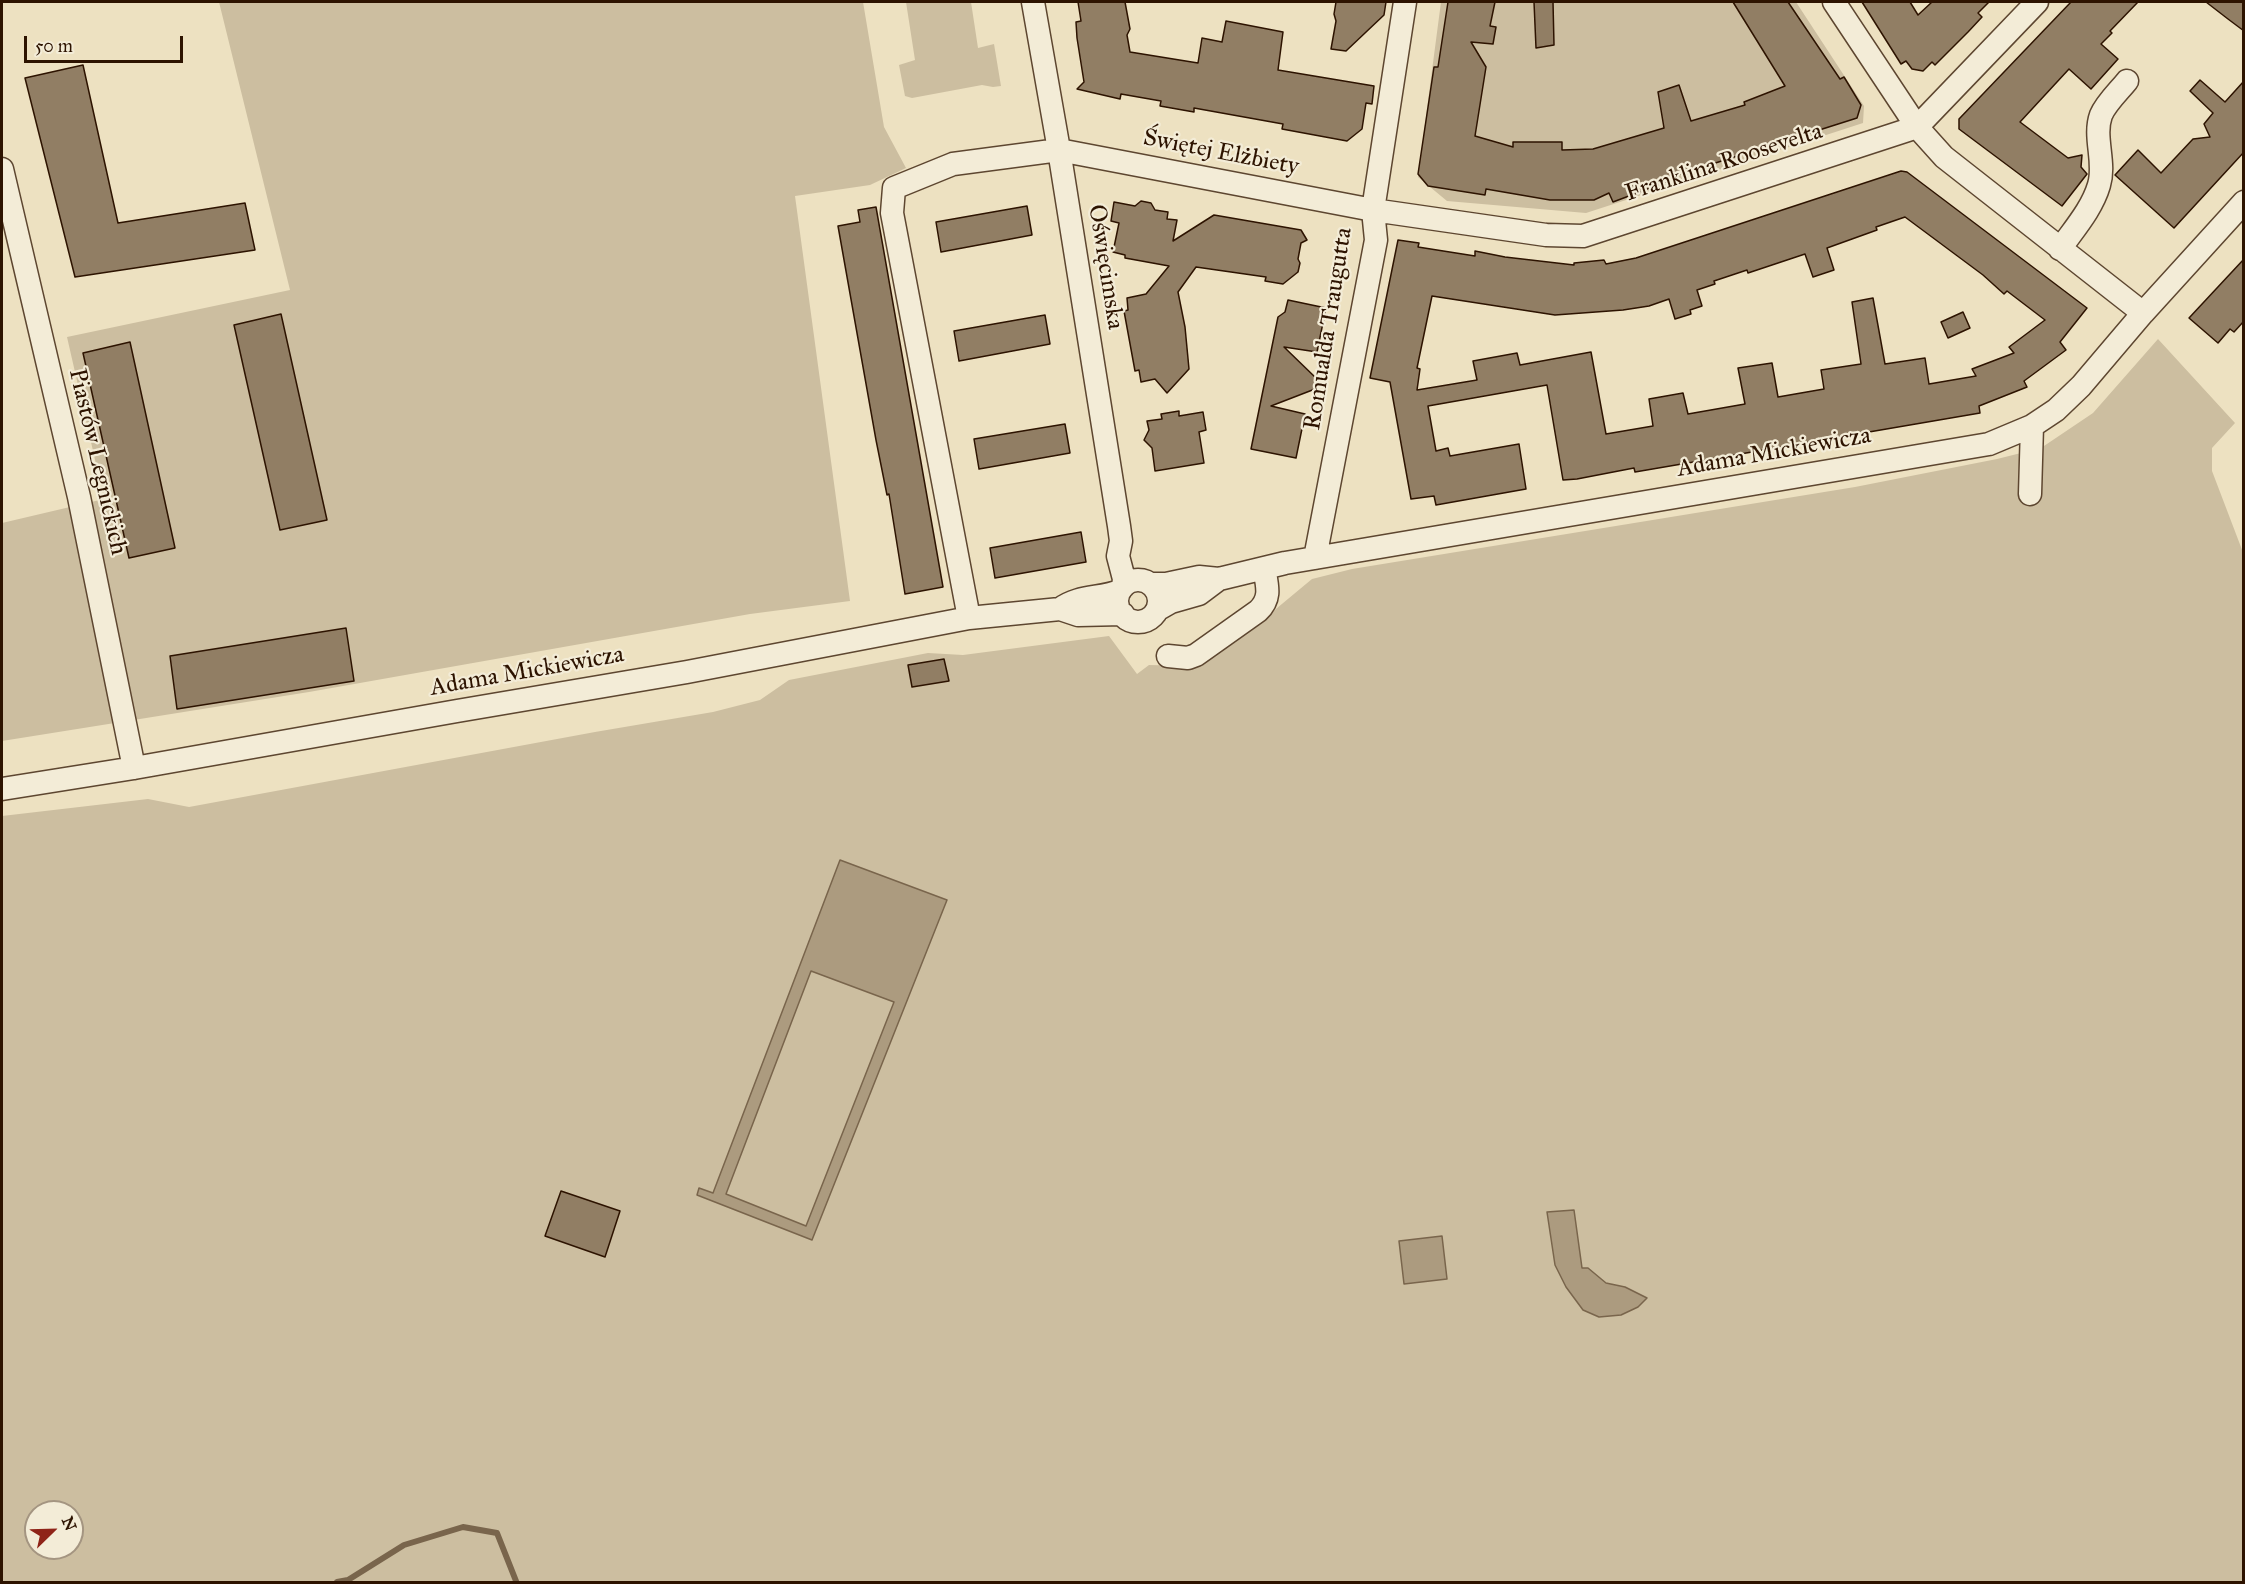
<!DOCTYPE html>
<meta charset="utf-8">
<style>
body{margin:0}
#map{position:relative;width:2245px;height:1584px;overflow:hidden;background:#ede1c1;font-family:"IM FELL Great Primer",serif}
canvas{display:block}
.frame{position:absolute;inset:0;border:3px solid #2d1300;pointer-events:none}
.north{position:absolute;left:24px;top:1500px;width:60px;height:60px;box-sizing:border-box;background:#f3ecd7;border:2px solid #a49581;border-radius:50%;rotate:67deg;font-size:16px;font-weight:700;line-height:24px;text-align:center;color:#2d1300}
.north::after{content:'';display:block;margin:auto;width:21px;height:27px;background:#8f2418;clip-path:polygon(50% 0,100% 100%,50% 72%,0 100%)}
.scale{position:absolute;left:24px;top:36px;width:159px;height:27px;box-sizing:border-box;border:3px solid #2d1300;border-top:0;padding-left:8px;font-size:18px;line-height:21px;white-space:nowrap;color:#2d1300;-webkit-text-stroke:4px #f3ecd7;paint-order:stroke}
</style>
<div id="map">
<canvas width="2245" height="1584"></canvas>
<div class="frame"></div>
<div class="north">N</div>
<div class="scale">50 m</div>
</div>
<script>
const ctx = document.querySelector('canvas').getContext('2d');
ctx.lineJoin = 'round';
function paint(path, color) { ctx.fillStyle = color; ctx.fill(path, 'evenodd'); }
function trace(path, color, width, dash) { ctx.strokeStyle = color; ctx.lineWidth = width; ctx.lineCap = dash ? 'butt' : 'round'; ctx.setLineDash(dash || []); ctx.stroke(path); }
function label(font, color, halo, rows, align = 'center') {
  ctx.font = font + ' "IM FELL Great Primer",serif'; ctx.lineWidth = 4.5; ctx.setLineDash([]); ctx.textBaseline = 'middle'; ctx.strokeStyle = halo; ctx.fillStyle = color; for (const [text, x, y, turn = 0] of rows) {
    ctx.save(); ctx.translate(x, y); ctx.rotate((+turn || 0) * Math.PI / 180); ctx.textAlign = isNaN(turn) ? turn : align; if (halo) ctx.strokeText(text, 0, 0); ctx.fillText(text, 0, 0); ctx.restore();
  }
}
const green = new Path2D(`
 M219 2H863L884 127 906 168 870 185 795 196 850 601 750 614 309 692 2 741V523L104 499 67 337 290 290Z
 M906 2H971L978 48 994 44 1001 86 993 87 982 85 912 98 905 96 899 65 915 60Z
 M1441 2H1796L1864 106 1863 123 1586 213 1447 201 1418 177Z
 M2158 339 2235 423 2212 448V471L2244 555 2243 1582H2V816L148 799 189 807 595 732 713 712 760 700 789 680 928 653 963 655 1109 636 1137 674 1149 665 1193 666 1241 638 1312 579 1352 569 1855 487 1997 459 2041 448 2093 413ZM36 1512H72V1548H36Z`);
const water = new Path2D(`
 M840 860 947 900 812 1240 697 1195 699 1188 713 1193ZM811 971 894 1002 806 1226 726 1194Z
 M1574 1210 1582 1268H1588L1606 1283 1625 1287 1647 1298 1638 1307 1621 1315 1599 1317 1583 1310 1566 1287 1555 1265 1547 1212Z
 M1442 1236 1447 1279 1404 1284 1399 1241Z`);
const stream = new Path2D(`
 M337 1582 348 1580 404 1545 463 1527 497 1533 516 1581`);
const building = new Path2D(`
 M1078 2H1125L1130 29 1127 35 1130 52 1198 63 1202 38 1222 42 1226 21 1283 32 1278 70 1374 86 1372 104 1366 103 1362 129 1347 141 1282 129 1283 124 1194 108V112L1160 106 1161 101 1121 94 1120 99 1077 89 1084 82 1077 38 1076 22 1081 21Z
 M1336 2H1386L1384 15 1346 51 1331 49 1336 21 1334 14Z
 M1448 2H1495L1490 26 1496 27 1493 44 1471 42 1486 67 1475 136 1513 147V142H1562V150L1593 149 1664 128 1658 92 1679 85 1691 121 1745 105 1744 102 1785 86 1733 2H1788L1840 79 1844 77 1861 105 1857 118 1665 179 1666 182 1613 202 1609 193 1594 200H1550L1486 189 1485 195 1428 186 1418 174 1434 67H1438Z
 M1534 2H1553L1554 45 1536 48Z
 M1862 2H1910L1918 15 1932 2H1989L1978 13 1982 17 1968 32 1935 65 1932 62 1923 71 1912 69 1906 61 1901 64Z
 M2071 2H2138L2110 31 2112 33 2101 44 2118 59 2091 89 2069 69 2020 122 2068 158 2082 155 2081 167 2087 174 2062 206 1959 129V119Z
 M2206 2H2244V31L2228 19Z
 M83 65 118 223 245 203 255 250 75 277 25 78Z
 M2200 80 2225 102 2244 81V152L2174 228 2115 175 2138 150 2161 173 2193 139 2210 137 2204 124 2213 113 2190 91Z
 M1901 171 1907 172 2087 308 2060 342 2066 350 2024 381 2027 387 1979 406 1980 413 1635 472 1634 468 1577 479 1563 480 1547 385 1428 406 1436 451 1448 448 1450 456 1519 444 1526 489 1436 505 1434 496 1411 499 1390 382 1370 378 1398 240 1419 243 1418 247 1475 256V251L1505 257 1574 265V263L1604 260 1606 264 1636 258ZM1905 217 1983 275 2004 294 2007 291 2045 320 2009 347 2014 353 1972 369 1976 376 1929 384 1925 358 1885 364 1873 298 1852 302 1861 364 1821 370 1824 389 1778 397 1772 363 1738 368 1745 404 1688 414 1683 393 1649 399 1653 426 1606 434 1591 352 1520 365 1517 353 1473 361 1477 380 1417 390 1420 369 1417 368 1432 296 1555 315 1623 310 1649 306 1669 299 1675 319 1691 314 1690 310 1702 306 1697 290 1715 284 1714 281 1747 270 1748 273 1805 254 1813 277 1834 270 1827 248 1877 230 1876 227Z
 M1141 201 1151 203 1155 210 1168 212 1167 219 1177 220 1173 241 1214 215 1301 230 1307 240 1301 243 1298 259 1300 263 1298 272 1283 284 1265 281 1266 277 1196 267 1178 292 1185 327 1189 369 1167 393 1155 379 1141 382 1139 370 1135 371 1124 311 1128 310 1127 298 1146 294 1169 266 1125 258V255L1113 252 1119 223 1111 221 1114 202 1135 206Z
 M1027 206 1032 235 941 252 936 222Z
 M876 207 943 587 905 594 889 494 887 495 876 440 838 226 860 222 858 210Z
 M2244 259V321L2234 332 2230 329 2218 343 2189 318Z
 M1288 300 1326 308 1317 352 1284 347 1317 379 1315 389 1271 406 1305 414 1296 458 1251 449 1278 317 1285 312Z
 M1963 312 1970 328 1948 338 1941 322Z
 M281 314 327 520 280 530 234 325Z
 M1045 315 1050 344 959 361 954 331Z
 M130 342 175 548 129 558 83 353Z
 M1179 411V416L1203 412 1206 430 1199 432 1204 463 1155 471 1152 448 1144 440 1149 430 1147 421 1162 419 1161 414Z
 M1065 424 1070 453 979 469 974 439Z
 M1081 532 1086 562 995 578 990 548Z
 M346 628 354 681 177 709 170 656Z
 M944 659 949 681 912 687 908 665Z
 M561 1191 620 1211 605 1257 545 1236Z`);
const minor = new Path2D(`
 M1033 2 1059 150 1119 526 1121 541 1118 556 1124 579 1123 587
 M1834 2 1917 127 1944 157 2143 313
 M2 169 79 497 134 768
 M2060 249C2074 229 2092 209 2099 185 2106 162 2093 137 2101 115 2106 103 2119 91 2127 81
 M2030 494 2032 426
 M1315 558 1376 240 1373 210 1405 2
 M1117 601a21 21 0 1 1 42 0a21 21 0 1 1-42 0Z
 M1150 584H1166L1199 577 1219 579 1285 563 1989 444 2032 426 2056 410 2081 386 2143 313 2244 202
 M1060 609C1079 595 1099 599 1120 591
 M1157 610 1171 602 1199 594 1219 579
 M969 618 892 213 894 188 953 164 1059 150 1373 210 1546 235 1583 236 1917 127 2037 2
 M1168 656 1188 658 1196 655 1258 611C1272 598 1267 585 1264 568
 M2 789 134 768 457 711 687 672 969 618 1060 609 1078 615 1123 614`);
const streetNames = [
 ["Świętej Elżbiety",1221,153,11],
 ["Franklina Roosevelta",1724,163,-18],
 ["Oświęcimska",1105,267,81],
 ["Romualda Traugutta",1329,329,-81],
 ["Adama Mickiewicza",1774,453,-10],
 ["Piastów Legnickich",97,462,77],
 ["Adama Mickiewicza",527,672,-10]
];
paint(green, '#ccbea0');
paint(water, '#ac9b7f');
trace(water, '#79654c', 1.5);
trace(stream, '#79654c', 6);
paint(building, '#917e64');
trace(building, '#2d1300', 1.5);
trace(minor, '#5d4630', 25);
trace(minor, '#f3ecd7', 22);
label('24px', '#2d1300', '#f3ecd7', streetNames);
</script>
